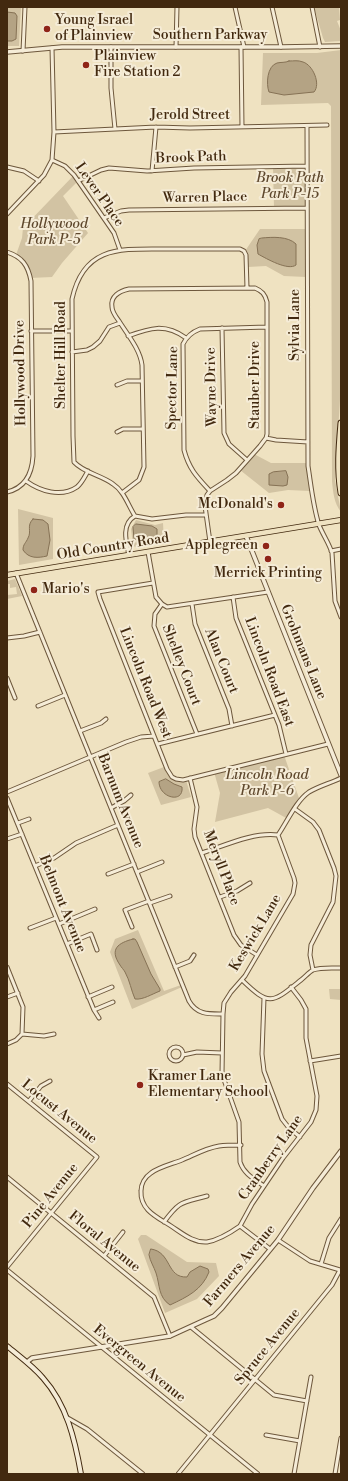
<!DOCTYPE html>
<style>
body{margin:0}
#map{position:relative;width:348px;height:1481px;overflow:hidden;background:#efe2c1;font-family:"Libre Bodoni",serif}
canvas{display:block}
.frame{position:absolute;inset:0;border:8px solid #42290f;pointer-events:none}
</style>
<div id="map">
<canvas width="348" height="1481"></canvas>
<div class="frame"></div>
</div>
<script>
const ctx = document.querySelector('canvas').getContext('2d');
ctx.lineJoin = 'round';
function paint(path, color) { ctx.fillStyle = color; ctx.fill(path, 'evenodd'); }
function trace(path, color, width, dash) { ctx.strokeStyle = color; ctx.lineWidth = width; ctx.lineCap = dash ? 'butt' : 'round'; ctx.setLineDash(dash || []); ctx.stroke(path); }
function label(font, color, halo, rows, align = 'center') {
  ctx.font = font + ' "Libre Bodoni",serif'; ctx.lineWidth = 4; ctx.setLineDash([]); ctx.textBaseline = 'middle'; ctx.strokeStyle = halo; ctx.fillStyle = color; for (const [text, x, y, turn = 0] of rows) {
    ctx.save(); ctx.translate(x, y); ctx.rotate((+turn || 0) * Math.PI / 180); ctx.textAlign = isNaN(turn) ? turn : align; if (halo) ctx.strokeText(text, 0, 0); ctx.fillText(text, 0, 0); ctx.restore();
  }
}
const green = new Path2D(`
 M7 7H21L19 46H7Z
 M314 7H339L340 20 337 21 341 31V41L325 42 323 38Z
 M341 50V384L335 480 341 512C334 503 333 492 332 481L331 106 328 103 261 105 263 53H317Z
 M307 166V208H274L273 167Z
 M74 175 78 181 63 196 88 233 62 263 52 277 30 278 25 265 16 255 22 238 23 228Z
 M260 229H306V277L284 276 266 266 248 267 245 251Z
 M254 454 271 463H306L310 491 288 490 269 493 240 470Z
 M18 509 53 518V559L19 565Z
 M136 520 155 525 163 523 164 542 135 547 133 545 131 529Z
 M15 579 22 596 7 599V595L17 594 16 587 10 588V584H7V581Z
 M284 755 300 801 288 819 268 808 215 822 220 793 214 772Z
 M164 767C169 778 174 784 186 780L191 797 161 805 148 773Z
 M138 930 164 991 181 985 182 987 132 1009 110 952 115 939Z
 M329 989H341V1000L330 999Z
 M141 1235H146L187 1262 216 1263 219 1276 197 1299 165 1313 138 1239Z`);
const water = new Path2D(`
 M7 12 15 13 17 16 16 39 12 41H7Z
 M289 61C294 61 298 60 303 62 313 65 321 84 314 92L284 95 269 92C266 84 267 66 277 63 281 62 285 63 289 61Z
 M262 238C272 237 288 236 296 244V265C288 271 267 259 258 254L257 245 259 239Z
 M286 471 288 477 287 485 283 486 269 485V474L273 472Z
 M33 519 43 520 48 524 50 540 47 556C38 558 29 559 23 550 23 544 26 543 28 538 32 531 26 526 33 519Z
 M136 524 152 526 157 529V536C153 540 140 541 134 539L133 527Z
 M166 779 174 784 182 787C184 804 159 798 159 782Z
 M133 939H135L137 942 151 974 160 989V991C152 994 143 1000 135 999 131 990 130 981 125 972 124 970 121 967 120 965 109 949 118 943 133 939Z
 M151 1249C172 1252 166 1278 187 1277L190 1272 200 1266 208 1269 209 1272C202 1290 187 1297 170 1305 158 1297 160 1285 156 1273 154 1267 150 1261 149 1255Z`);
const minor = new Path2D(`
 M235 7 244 47
 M272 7 281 47
 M312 7 320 47
 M111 47V88L115 129
 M176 47 177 7
 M241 47 242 127
 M23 51 25 7
 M307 126 308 466C311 485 313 506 319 525 323 535 329 543 332 553L335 601 341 617
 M54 132 156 127 190 128 327 125
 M52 160 65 166 74 175 114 233 120 250
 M7 167 24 171 39 181
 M152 171 156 127
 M78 181 101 170 109 168 147 171 194 168 307 166
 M7 214 44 175 52 160 54 132 52 48
 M104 218 121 211 129 210 307 208
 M7 252C22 257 28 265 31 281L33 456C32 474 25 488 7 492
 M222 328 224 433 229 444 247 460
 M31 331H71
 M128 336C150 328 165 323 186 338
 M72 352 87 350 93 347 100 341 109 327 120 323
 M117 385 127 381H142
 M117 432 123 429H143
 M266 438 276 440 308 442
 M26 481C40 491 61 498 77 487 82 483 85 476 88 471
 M210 491C197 477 189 469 184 450L183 344C187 336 192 332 200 329L267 327
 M122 493 139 480 144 467 142 365C140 349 127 334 119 321 116 317 112 312 112 307 110 296 120 291 129 289L255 288C262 291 265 294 267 302V434L266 438 260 446 236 473 227 480 210 491 207 495 205 506 210 542
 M206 515H186L152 519 135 516C128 505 124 491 113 484 101 475 84 473 74 462L73 436 72 299C84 245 121 249 166 249 190 249 215 249 240 249L244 251 246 255 247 288
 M331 551 341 549
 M148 552 156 597 162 604 167 607 268 592
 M129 555C126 542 121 524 135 516
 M16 573 189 1001C197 1015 209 1014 223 1014
 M153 583 98 592 100 599 167 769 172 777 176 779 183 780 328 744
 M233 597 236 618 279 725 286 754
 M162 604 155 614 154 626 197 734
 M192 604 195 624 229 709 232 726
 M7 638 24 636 40 632
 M7 678 15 698
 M38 706 65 695
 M80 731 101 723 106 719
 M158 744 275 715
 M190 778 197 807 194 829 195 837 234 935 241 945 257 955
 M7 792 126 742 141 737 154 736
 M7 798 94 1010 99 1018
 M111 808 124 801 131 795
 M295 809 313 822 319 830 334 868 336 876 333 902 311 945 310 955 313 970
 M18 823 29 819
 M7 839 22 834
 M202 853C226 845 253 832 278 835
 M35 866 54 858 76 843 118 825
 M137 872 162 862
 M108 874 134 864
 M220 897 237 891 250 883
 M150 903 170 896
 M59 924 95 909
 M132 927 125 910 149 901
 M30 928 56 918
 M67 944 91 934 97 950
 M7 967 23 1007 22 1034
 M175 967 190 961 194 955
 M242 980C270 1007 272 1003 301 980 305 977 309 972 313 970 321 967 332 968 341 968
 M7 997 18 993
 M88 997 112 987
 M264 998 262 1054 264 1071 282 1119 289 1128 300 1137
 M94 1010 113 1002
 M7 1044 16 1040 22 1034 44 1036 54 1034
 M169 1054a7 7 0 1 1 14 0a7 7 0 1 1-14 0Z
 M183 1055 197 1052 222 1053
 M310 1061 341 1056
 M7 1084 97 1157 7 1267
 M29 1101 41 1086 50 1081
 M7 1177 154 1297 170 1336
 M264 1186C254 1179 244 1174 240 1162L239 1122 222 1074 223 1014 224 1003 231 992 245 976 293 894 295 883 294 878 278 835C287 822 296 801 309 792 319 786 331 783 341 778
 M164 1222C180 1200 182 1203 207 1196
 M240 1226 252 1204 283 1158 311 1122 316 1110 317 1096 306 1038V1009L301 1000 291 987
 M240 1226C230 1233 219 1240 207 1242 193 1243 182 1233 171 1226 157 1217 140 1210 141 1191 141 1184 145 1177 151 1173 159 1167 172 1164 182 1160 194 1155 206 1148 219 1146 226 1145 233 1145 241 1145
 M240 1226 270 1249
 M278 1240 310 1261 340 1270
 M104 1256 123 1232
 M321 1264 329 1238 341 1219
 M7 1270 258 1474
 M191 1327 274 1395 307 1401
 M66 1417 87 1429 143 1474
 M266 1435 300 1441
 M178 1474 332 1285 340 1270
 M294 1474 311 1377
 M335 1474 341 1438`);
const tertiary = new Path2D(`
 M7 52 62 47H281L341 46
 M246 536 341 775
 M27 1362 32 1358 170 1336 205 1320 214 1316 222 1308 278 1240 313 1188 341 1151`);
const secondary = new Path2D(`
 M7 1346C19 1356 33 1366 43 1378 67 1405 75 1440 81 1474`);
const primary = new Path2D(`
 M7 575 341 520`);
const motorway = new Path2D(`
 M341 423C339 447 337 469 341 493`);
const markers = [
 [47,29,4,"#8f2418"],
 [86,65,4,"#8f2418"],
 [281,505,4,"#8f2418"],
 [266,546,4,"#8f2418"],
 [268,559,4,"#8f2418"],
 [34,590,4,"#8f2418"],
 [140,1085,4,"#8f2418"]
];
const poiNames = [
 ["Young Israel",55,21],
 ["of Plainview",55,37],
 ["Plainview",94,57],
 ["Fire Station 2",94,73],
 ["McDonald's",273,505,"right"],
 ["Applegreen",258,546,"right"],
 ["Merrick Printing",268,574,"center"],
 ["Mario's",42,590],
 ["Kramer Lane",148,1077],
 ["Elementary School",148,1093]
];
const streetNames = [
 ["Southern Parkway",210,36],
 ["Jerold Street",190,116],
 ["Brook Path",191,158,-2],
 ["Lever Place",99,195,55],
 ["Warren Place",205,198,-1],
 ["Sylvia Lane",296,325,-90],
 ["Shelter Hill Road",62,355,-90],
 ["Hollywood Drive",21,373,-91],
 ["Stauber Drive",256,385,-90],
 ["Wayne Drive",212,387,-91],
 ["Spector Lane",173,388,-89],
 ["Old Country Road",113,547,-9],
 ["Grohmans Lane",303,652,68],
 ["Alan Court",221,661,68],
 ["Shelley Court",181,665,69],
 ["Lincoln Road East",269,672,69],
 ["Lincoln Road West",145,683,68],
 ["Barnum Avenue",120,801,68],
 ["Meryll Place",221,868,69],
 ["Belmont Avenue",62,904,68],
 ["Keswick Lane",256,933,-59],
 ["Locust Avenue",59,1112,39],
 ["Cranberry Lane",271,1158,-55],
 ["Pine Avenue",51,1196,-51],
 ["Floral Avenue",104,1242,39],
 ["Farmers Avenue",240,1266,-50],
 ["Spruce Avenue",268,1347,-51],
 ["Evergreen Avenue",139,1364,39]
];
const parkNames = [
 ["Brook Path",290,179],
 ["Park P-15",290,195],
 ["Hollywood",54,225],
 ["Park P-5",54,241],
 ["Lincoln Road",267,776],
 ["Park P-6",267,792]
];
paint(green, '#d2c3a3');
paint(water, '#b4a384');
trace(water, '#867255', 1);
trace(minor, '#6d573c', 5);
trace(tertiary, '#6d573c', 5.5);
trace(secondary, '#42290f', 6);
trace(primary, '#42290f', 6);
trace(motorway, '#42290f', 7);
trace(minor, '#f5ecd7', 3);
trace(tertiary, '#f5ecd7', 3.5);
trace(secondary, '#f5ecd7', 4);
trace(primary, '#efe2c1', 4.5);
trace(motorway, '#efe2c1', 5);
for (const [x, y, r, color] of markers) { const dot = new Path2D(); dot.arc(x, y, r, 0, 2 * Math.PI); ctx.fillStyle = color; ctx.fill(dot); trace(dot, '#f5ecd7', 1.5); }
label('14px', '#42290f', '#f5ecd7', poiNames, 'left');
label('14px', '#42290f', '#f5ecd7', streetNames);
label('italic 14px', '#5f482d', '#f5ecd7', parkNames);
</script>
